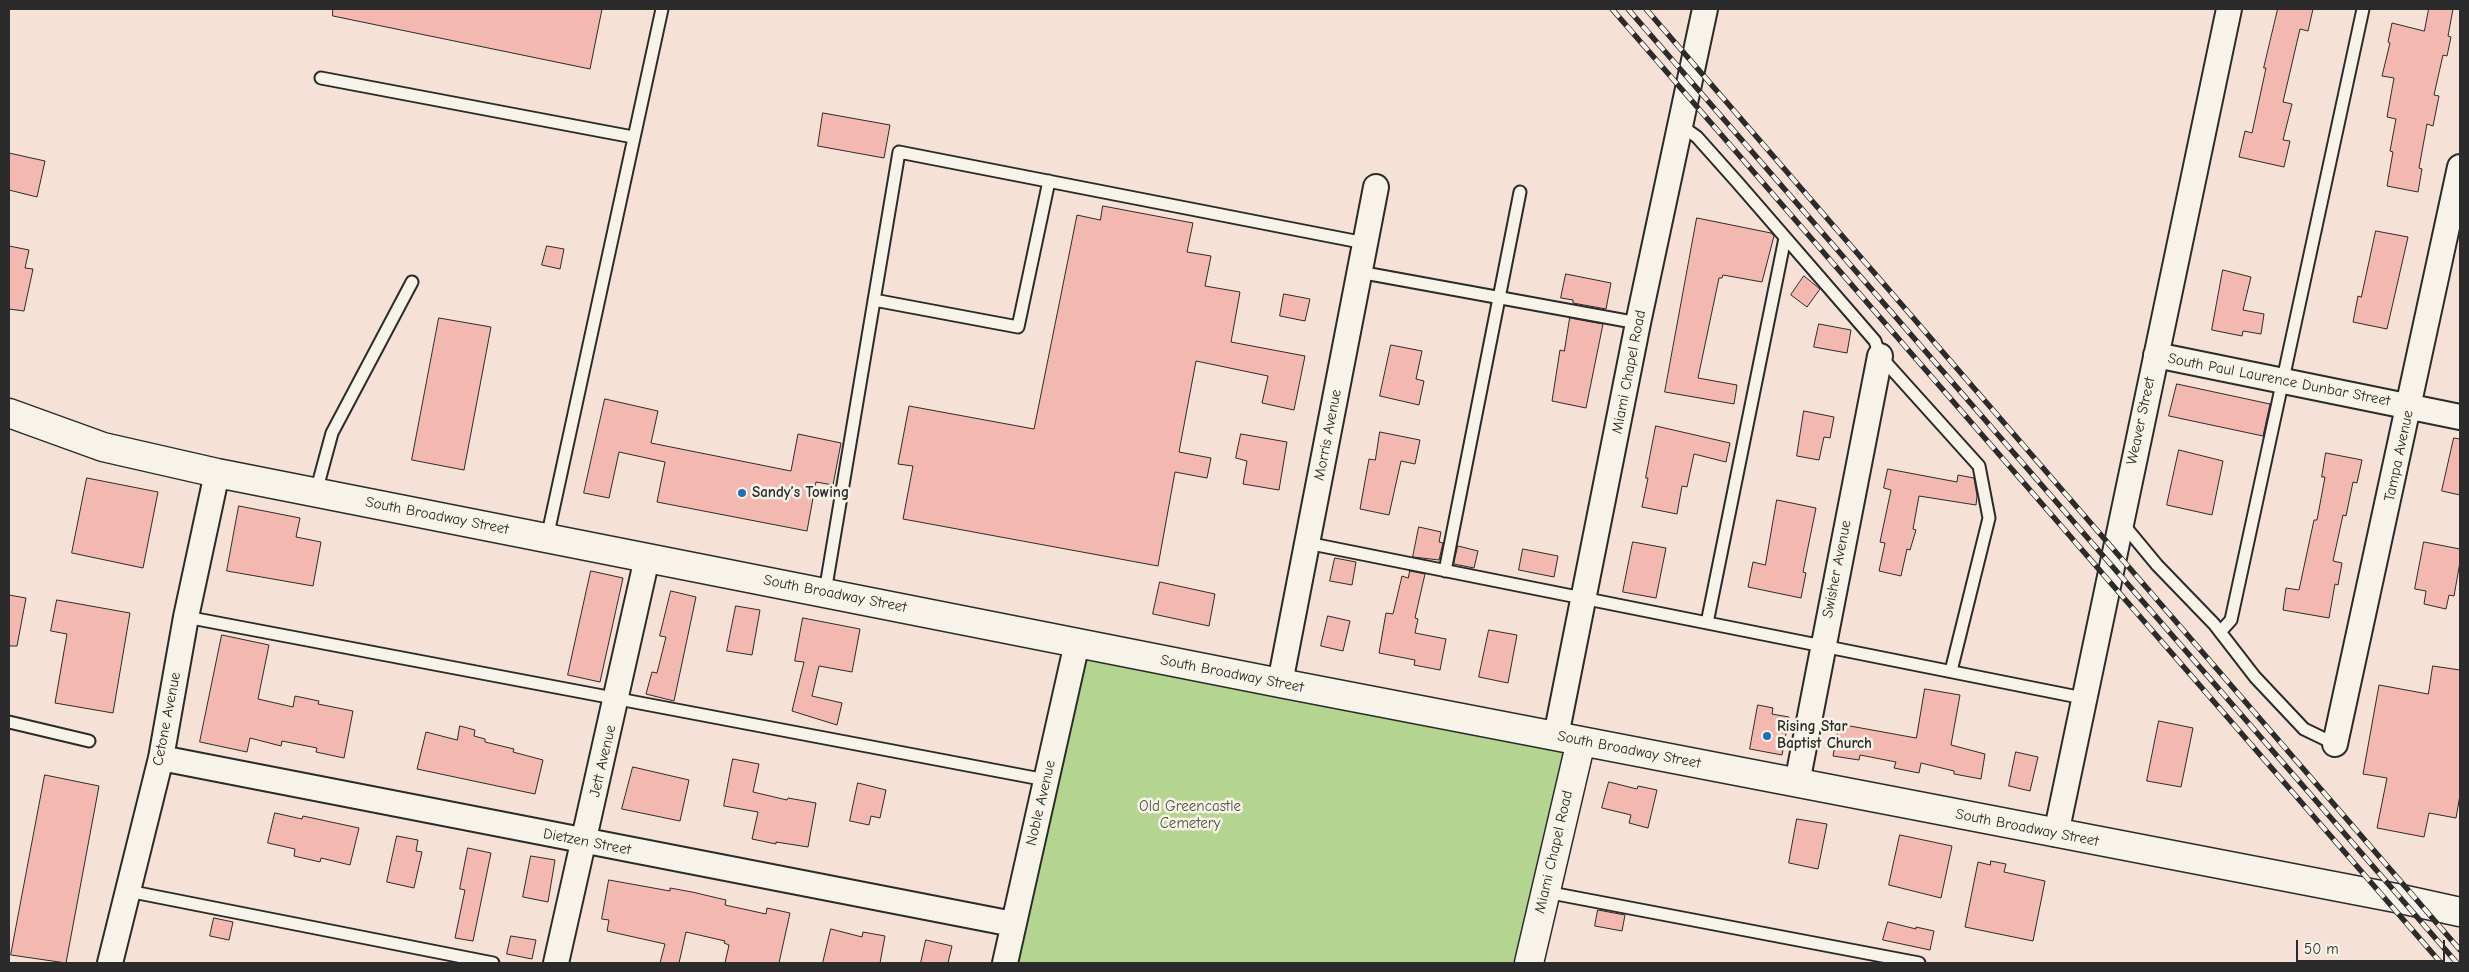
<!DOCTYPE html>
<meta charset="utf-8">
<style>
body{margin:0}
#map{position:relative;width:2469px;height:972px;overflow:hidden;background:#f6e1d7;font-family:"Comic Neue",sans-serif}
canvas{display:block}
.frame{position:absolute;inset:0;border:10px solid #2b2b2b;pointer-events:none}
.scale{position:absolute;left:2296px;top:940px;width:149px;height:22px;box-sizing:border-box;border:2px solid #2b2b2b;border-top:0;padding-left:6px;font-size:15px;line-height:18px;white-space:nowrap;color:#2b2b2b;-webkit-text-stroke:4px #f7f3e8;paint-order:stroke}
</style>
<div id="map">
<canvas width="2469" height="972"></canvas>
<div class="frame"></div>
<div class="scale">50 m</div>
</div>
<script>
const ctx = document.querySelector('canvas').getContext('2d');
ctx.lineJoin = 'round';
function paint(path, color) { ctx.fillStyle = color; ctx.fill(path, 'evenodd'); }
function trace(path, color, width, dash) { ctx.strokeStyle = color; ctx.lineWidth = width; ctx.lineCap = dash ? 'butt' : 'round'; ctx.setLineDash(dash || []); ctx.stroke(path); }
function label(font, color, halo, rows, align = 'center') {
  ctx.font = font + ' "Comic Neue",sans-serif'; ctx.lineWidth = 5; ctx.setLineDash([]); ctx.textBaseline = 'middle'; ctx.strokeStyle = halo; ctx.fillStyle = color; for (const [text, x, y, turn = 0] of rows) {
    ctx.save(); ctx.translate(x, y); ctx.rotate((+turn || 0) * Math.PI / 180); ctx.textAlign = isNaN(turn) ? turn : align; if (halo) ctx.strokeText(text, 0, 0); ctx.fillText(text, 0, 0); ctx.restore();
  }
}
const green = new Path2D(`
 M1077 643 1581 741 1529 963H1005Z`);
const building = new Path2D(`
 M333 9H602L590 69 333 16Z
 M2278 9H2313L2308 31 2300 29 2283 102 2292 104 2283 140 2290 141 2284 167 2239 157 2245 131 2252 133 2266 68H2264Z
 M2429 9H2453L2448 36 2451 37 2447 56 2443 55 2434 95 2439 96 2433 126 2427 124 2419 168 2422 169 2418 192 2387 186 2393 152 2390 151 2396 119 2387 117 2394 78 2382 76 2390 43 2388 42 2392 23 2424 31Z
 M823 113 890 125 884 158 818 146Z
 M9 153 45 161 37 197 9 190Z
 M1103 206 1193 223 1187 252 1211 256 1205 286 1240 292 1231 342 1305 356 1294 410 1262 403 1268 376 1196 361 1179 452 1211 458 1207 478 1175 472 1158 566 903 519 913 466 898 464 909 406 1034 429 1077 215 1100 220Z
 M1697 218 1771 233 1774 236 1762 282 1723 275 1722 278H1719L1698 378 1737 385 1734 404 1665 392Z
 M2376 231 2408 237 2387 329 2353 322 2358 296 2361 297Z
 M9 246 29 250 25 268 33 269 24 311 9 309Z
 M547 246 564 249 560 269 542 265Z
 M2223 270 2251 277 2243 310 2264 314 2261 334 2243 331 2242 336 2212 330Z
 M1566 274 1611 283 1606 309 1573 303V300L1561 298Z
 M1804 276 1820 289 1807 307 1791 295Z
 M1284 294 1310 299 1305 321 1280 316Z
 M439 318 491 327 464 470 412 460Z
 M1570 318 1603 324 1586 408 1552 401 1560 350 1564 351Z
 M1819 324 1851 330 1847 353 1814 347Z
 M1391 345 1422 351 1416 379 1424 381 1419 405 1380 396Z
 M2177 384 2270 404 2263 436 2169 416Z
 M605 399 658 411 651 443 791 471 798 434 841 443 833 485 816 482 807 531 657 502 665 462 619 452 609 498 584 493Z
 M1804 411 1834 417 1830 438 1824 437 1819 460 1797 456Z
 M1656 426 1730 443 1726 462 1694 454 1687 487 1682 486 1677 514 1642 507 1648 478H1646Z
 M1380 432 1420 440 1415 464 1401 461 1389 515 1360 509 1369 459 1375 460Z
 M1241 434 1287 442 1279 490 1243 484 1247 461 1236 458Z
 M2454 438 2460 439V495L2442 491Z
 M2179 450 2223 461 2212 515 2167 505Z
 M2326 453 2362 460 2357 483 2353 482 2346 516 2343 515 2333 561 2342 563 2338 585 2335 584 2329 618 2283 610 2286 588 2299 590 2314 520H2317L2325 477H2322Z
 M1888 469 1957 482 1958 475 1974 478 1977 496 1976 505 1919 496 1913 529 1916 530 1910 550 1907 549 1901 576 1879 571 1885 543 1880 542 1891 490 1884 488Z
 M87 478 158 492 143 568 72 553Z
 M1777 500 1816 508 1803 572 1806 573 1801 598 1748 587 1753 562 1765 565Z
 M239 506 300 518 296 537 321 542 313 586 227 571Z
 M1419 527 1441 532 1439 542 1443 543 1439 560 1413 557Z
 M1633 542 1666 548 1656 598 1623 592Z
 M2424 542 2460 549V562L2454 596 2449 595 2446 609 2424 604 2426 591 2415 589Z
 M1458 546 1478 551 1474 568 1454 564Z
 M1523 549 1558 556 1554 577 1519 570Z
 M1335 558 1356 562 1352 585 1330 581Z
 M591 571 623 578 600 682 568 675Z
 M1410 571 1425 574 1415 618 1418 619 1415 633 1446 639 1440 670 1414 665 1415 660 1379 653 1386 613 1393 614 1402 576 1408 578Z
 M1160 582 1215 594 1209 626 1153 614Z
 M671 591 696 597 674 701 646 694 652 672 657 673 666 637 660 636Z
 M9 595 26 598 17 646H9Z
 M57 600 130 613 113 713 55 703 67 634 51 631Z
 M736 606 760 610 752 655 727 651Z
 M1328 616 1350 621 1343 651 1321 646Z
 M803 618 860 629 852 672 819 666 812 696 842 703 837 725 792 711 804 662 795 661Z
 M1489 630 1517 635 1508 683 1479 677Z
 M222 635 269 645 258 699 293 707 295 696 319 701 318 704 353 711 344 758 316 752 317 748 282 741 281 746 250 738 247 752 200 742Z
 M2433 666 2460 670V795L2456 818 2429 813 2424 837 2377 828 2387 778 2363 774 2379 685 2428 694Z
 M1925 689 1960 695 1951 745 1985 754 1981 779 1954 774V771L1921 763 1919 773 1894 768 1896 762 1860 755 1859 760 1833 756 1839 724 1916 738Z
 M1758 705 1773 708 1772 714 1789 717 1782 755 1750 749Z
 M2159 721 2193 728 2181 787 2147 781Z
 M460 726 475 730 474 736 485 739V742L514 749 513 752 543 760 535 794 417 769 426 732 457 740Z
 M2016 752 2038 757 2030 791 2009 786Z
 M733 759 759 764 753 792 787 800 788 798 816 803 808 847 776 842V844L752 839 758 812 724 806Z
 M633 767 689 780 680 821 622 809Z
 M45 775 99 786 66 963 11 955Z
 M1609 782 1637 789 1638 786 1657 790 1648 828 1629 823 1631 815 1602 808Z
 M858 783 886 790 880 818 871 816 869 825 850 821Z
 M275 813 302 819 303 816 359 828 350 865 321 858 320 862 294 856 295 849 268 843Z
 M1797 819 1827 824 1818 869 1789 863Z
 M1900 835 1952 846 1941 898 1889 885Z
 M397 836 418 840 416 851 422 852 414 888 387 882Z
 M468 848 491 853 473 941 455 938 465 890 460 889Z
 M531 856 555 860 548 902 523 897Z
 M1991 861 2006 864 2004 872 2045 881 2033 941 1965 927 1978 862 1990 865Z
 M609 880 670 891V888L692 892 726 900 725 905 766 914 767 908 790 913 779 963H725L729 945 724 943 725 941 686 932 679 963H660L665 944 607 931 609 920 602 919Z
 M1598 910 1625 915 1622 931 1595 926Z
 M214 918 233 922 229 940 210 936Z
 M1888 922 1916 929V927L1934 931 1930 950 1883 940Z
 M831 929 862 937 863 932 885 936 880 963H823Z
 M511 936 536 940 532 959 507 954Z
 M926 940 952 946 948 963H921Z`);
const service = new Path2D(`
 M321 78 633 137
 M1680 125 1697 137 1738 183 1875 341 1880 356 1979 466 1989 518 1951 671
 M1359 272 1638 323
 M874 300 1018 327 1049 181
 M316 492 332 433 412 282
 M2123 524 2157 565 2214 624 2255 677 2304 729 2335 744
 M547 538 662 9
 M1307 543 2083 698
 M1445 571 1520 192
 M825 592 899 152 1365 243
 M186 617 1046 780
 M1707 623 1785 238
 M2220 632 2231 620 2363 9
 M9 722 89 741
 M128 891 493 963
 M1546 892 1919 963`);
const minor = new Path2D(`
 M2156 355 2460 417
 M1280 683 1376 187
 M1556 736 1638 323 1705 9
 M2335 744 2460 167
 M161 758 1013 924
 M1797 783 1880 356
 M2056 834 2229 9
 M110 963 161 758 186 617 217 473
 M556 963 647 558
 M1005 963 1077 643`);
const tertiary = new Path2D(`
 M9 413 103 447 217 473 1280 683 2401 899 2460 912
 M1529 963 1581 741`);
const rail = new Path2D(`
 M1612 9 2441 963
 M1628 9 2457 963
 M1646 9 2460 950`);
const markers = [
 [742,493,5,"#1f6fb2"],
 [1767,736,5,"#1f6fb2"]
];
const streetNames = [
 ["Miami Chapel Road",1629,372,-79],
 ["South Paul Laurence Dunbar Street",2279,380,11],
 ["Weaver Street",2141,421,-78],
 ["Morris Avenue",1328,435,-79],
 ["Tampa Avenue",2399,456,-78],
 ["South Broadway Street",437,516,11],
 ["Swisher Avenue",1837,569,-79],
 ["South Broadway Street",835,594,11],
 ["South Broadway Street",1232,674,11],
 ["Cetone Avenue",167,719,-79],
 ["South Broadway Street",1629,750,11],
 ["Jett Avenue",603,761,-77],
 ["Noble Avenue",1041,803,-77],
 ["South Broadway Street",2027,828,11],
 ["Dietzen Street",587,842,11],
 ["Miami Chapel Road",1554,852,-77]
];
const poiNames = [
 ["Sandy’s Towing",752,493],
 ["Rising Star",1777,727],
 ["Baptist Church",1777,744]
];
const parkNames = [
 ["Old Greencastle",1190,807],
 ["Cemetery",1190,824]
];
paint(green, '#b4d58f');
paint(building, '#f3b8af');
trace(building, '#2b2b2b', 1);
trace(service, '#2b2b2b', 15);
trace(minor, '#2b2b2b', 28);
trace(tertiary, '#2b2b2b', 31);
trace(service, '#f7f3e8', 11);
trace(minor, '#f7f3e8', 24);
trace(tertiary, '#f7f3e8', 28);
trace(rail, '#2b2b2b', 5.5);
trace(rail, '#f7f3e8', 4, [11]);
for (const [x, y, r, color] of markers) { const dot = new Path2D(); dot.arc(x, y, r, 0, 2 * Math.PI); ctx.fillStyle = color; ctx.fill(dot); trace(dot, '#f7f3e8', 2); }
label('15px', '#2b2b2b', '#f7f3e8', streetNames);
label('bold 15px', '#2b2b2b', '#f7f3e8', poiNames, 'left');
label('15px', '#4d5644', '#f7f3e8', parkNames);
</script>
